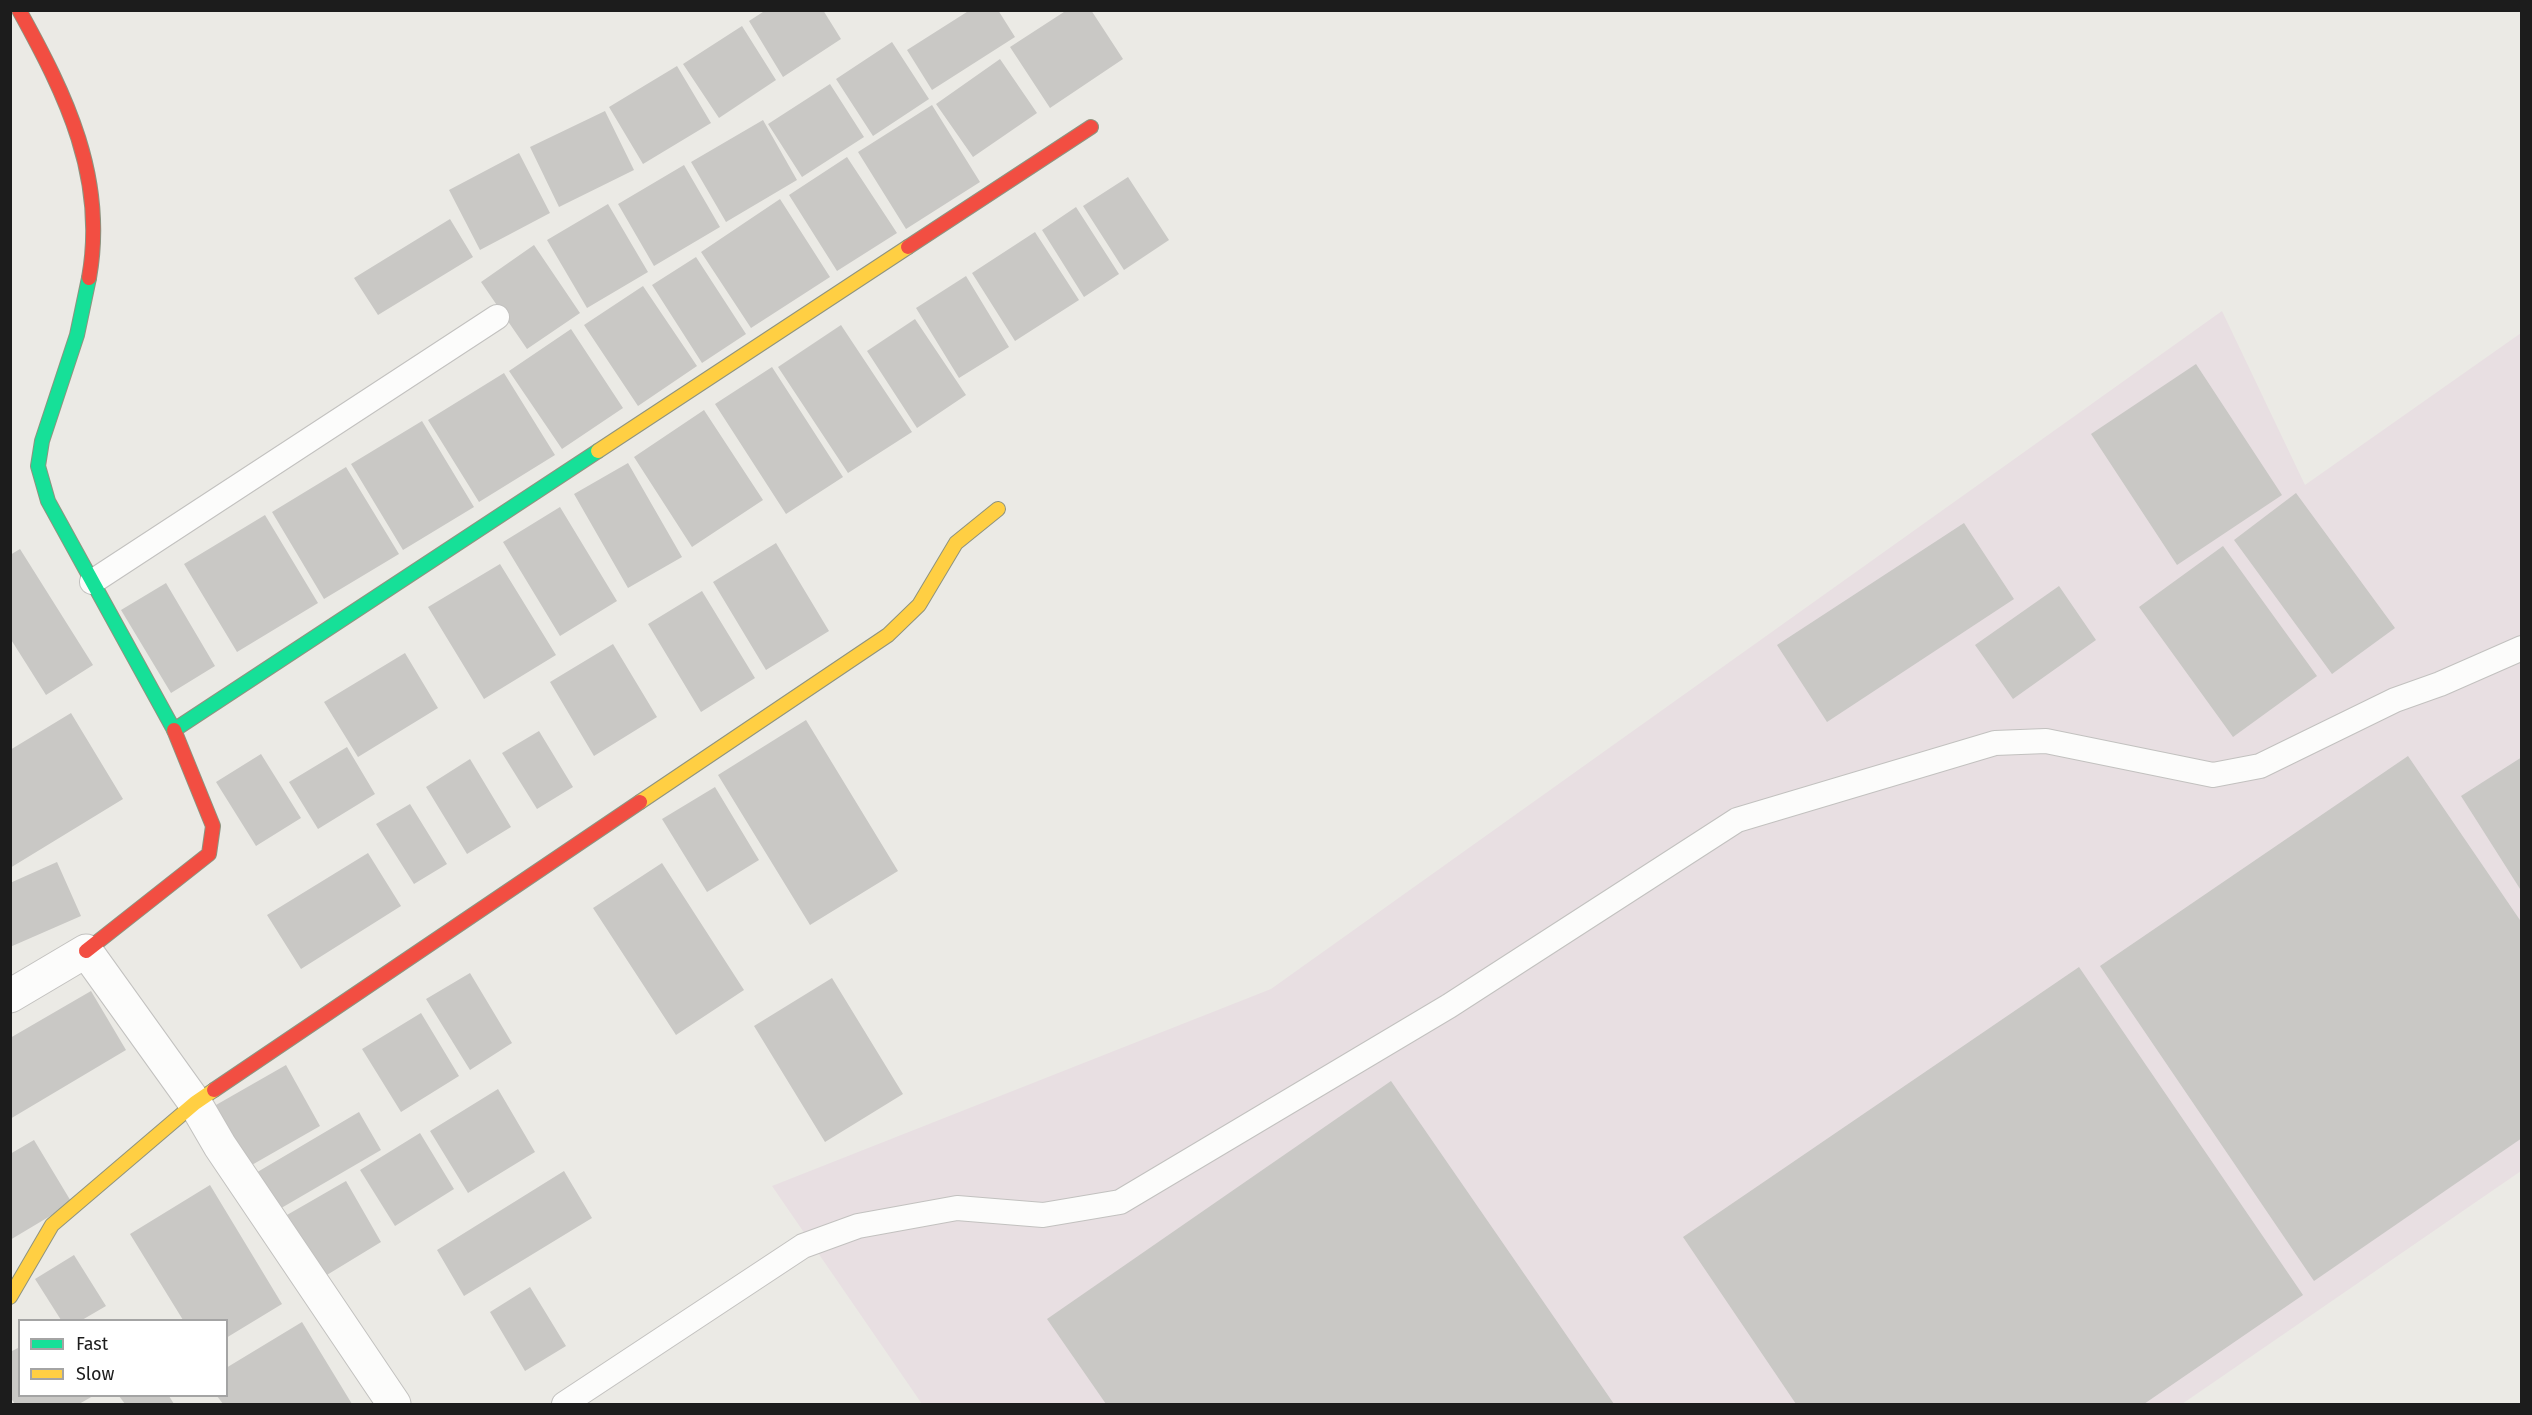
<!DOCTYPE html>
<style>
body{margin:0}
#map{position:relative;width:2532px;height:1415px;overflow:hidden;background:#ebeae5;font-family:"Fira Sans",sans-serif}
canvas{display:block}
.frame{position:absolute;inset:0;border:12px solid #1c1c1c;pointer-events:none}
.legend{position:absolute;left:18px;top:1319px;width:210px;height:78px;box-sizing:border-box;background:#fff;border:2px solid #a4a4a4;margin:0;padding:8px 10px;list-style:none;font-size:18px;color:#1c1c1c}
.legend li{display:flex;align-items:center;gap:12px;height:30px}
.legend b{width:30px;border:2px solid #a4a4a4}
</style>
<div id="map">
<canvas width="2532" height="1415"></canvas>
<div class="frame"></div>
<ul class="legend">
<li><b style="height:8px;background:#16e098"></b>Fast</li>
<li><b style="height:8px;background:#ffcf43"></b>Slow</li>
</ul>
</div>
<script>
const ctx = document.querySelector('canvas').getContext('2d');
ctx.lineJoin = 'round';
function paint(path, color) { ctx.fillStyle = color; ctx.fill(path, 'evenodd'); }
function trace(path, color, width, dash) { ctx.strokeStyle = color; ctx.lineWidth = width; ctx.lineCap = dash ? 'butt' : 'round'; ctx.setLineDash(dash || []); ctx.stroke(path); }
const industrial = new Path2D(`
 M2222 311 2305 485 2521 333V1171L2182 1404H922L772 1186 1271 989Z`);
const building = new Path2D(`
 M766 10H823L841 39 783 77 749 21Z
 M970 10H998L1015 37 932 90 907 50Z
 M1067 10H1091L1123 59 1050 108 1010 47Z
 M742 26 776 80 719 118 683 64Z
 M892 42 929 99 873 136 836 79Z
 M1000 59 1037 113 973 157 936 104Z
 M677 66 711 123 643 164 609 107Z
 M830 84 864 137 802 177 768 124Z
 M932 105 980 182 906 229 858 152Z
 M605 111 634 170 559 207 530 147Z
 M763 120 797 180 726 222 691 162Z
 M519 153 550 213 480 250 449 190Z
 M847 157 897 233 837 271 789 195Z
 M684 165 720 227 654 266 618 204Z
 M1128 177 1169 240 1124 270 1083 206Z
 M780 199 830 277 751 328 701 252Z
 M608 204 648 272 587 308 547 240Z
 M1076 207 1119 274 1084 297 1042 230Z
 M450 219 473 257 378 315 354 278Z
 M1035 232 1079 300 1015 341 972 273Z
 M534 245 580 313 527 349 481 282Z
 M696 257 746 334 702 363 652 285Z
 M966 276 1009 347 959 378 916 308Z
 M643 286 697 366 638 406 584 325Z
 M915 319 966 395 917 428 867 351Z
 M841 325 912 432 848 473 778 367Z
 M571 329 623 408 562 449 509 371Z
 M2196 364 2282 495 2177 565 2091 434Z
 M772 367 843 477 786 514 715 404Z
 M504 373 555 455 479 502 428 420Z
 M704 410 763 500 692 547 634 457Z
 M422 421 474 507 403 550 351 464Z
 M628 463 682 557 628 588 574 494Z
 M346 467 399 554 324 599 272 512Z
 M2296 493 2395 628 2332 674 2234 540Z
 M560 507 617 601 560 636 503 542Z
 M265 515 318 603 237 652 184 564Z
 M1964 523 2014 599 1827 722 1777 645Z
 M776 543 829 631 766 670 713 582Z
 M2223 546 2317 676 2233 737 2139 607Z
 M20 549 93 665 46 695 10 638V555Z
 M500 564 556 655 484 699 428 607Z
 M166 583 215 666 171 693 121 610Z
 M2059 586 2096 640 2013 699 1975 645Z
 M702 591 755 678 701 712 648 624Z
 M613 644 657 717 594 756 550 682Z
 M405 653 438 708 358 757 324 702Z
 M71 713 123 799 10 868V750Z
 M806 720 898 871 810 925 718 775Z
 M539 731 573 787 537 809 502 753Z
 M347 747 375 794 318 829 289 782Z
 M261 754 301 818 256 846 216 782Z
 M2408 756 2522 923V1138L2314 1281 2100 966Z
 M2522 757V892L2461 796Z
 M470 759 511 827 467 854 426 787Z
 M715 787 759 860 707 892 662 819Z
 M410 804 447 864 414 884 376 824Z
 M368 853 401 906 301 969 267 915Z
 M57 862 81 916 10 947V883Z
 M662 863 744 990 676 1035 593 908Z
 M2079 967 2303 1295 2144 1404H1796L1683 1237Z
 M470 973 512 1043 470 1070 426 999Z
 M832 978 903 1094 825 1142 754 1026Z
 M91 991 126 1050 10 1119V1038Z
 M421 1013 459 1076 401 1112 362 1049Z
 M286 1065 320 1126 243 1170 209 1109Z
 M1391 1081 1614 1404H1106L1047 1319Z
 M498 1089 535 1152 468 1193 430 1131Z
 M359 1112 381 1150 271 1214 249 1177Z
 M420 1133 454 1189 395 1226 360 1170Z
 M34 1140 72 1203 10 1240V1154Z
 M564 1171 592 1218 464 1296 437 1250Z
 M346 1181 381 1242 317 1281 280 1219Z
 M210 1185 282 1304 226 1338V1320H183L130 1234Z
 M74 1255 106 1306 82 1320H61L35 1279Z
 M530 1287 566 1346 525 1371 490 1312Z
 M302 1322 352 1404H223L217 1396H226V1368Z
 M20 1347V1396H93L79 1404H15L10 1397V1352Z
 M119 1396H169L174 1404H125Z`);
const lane = new Path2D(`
 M92 582 497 317
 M564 1404 803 1246 858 1226 957 1208 1043 1215 1120 1202 1449 1006 1737 820 1995 743 2046 741 2213 775 2260 766 2395 700 2440 684 2522 648`);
const street = new Path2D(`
 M10 996 86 951 195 1103 220 1146 394 1404`);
const fast = new Path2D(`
 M89 278 77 335 42 441 38 466 48 501 174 730
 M174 730 598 451`);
const slow = new Path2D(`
 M598 451 908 247
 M640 802 888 635 919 605 956 543 998 509
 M10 1297 52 1225 195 1103 214 1090`);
const jam = new Path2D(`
 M19 10C66 95 107 178 89 278
 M908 247 1091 127
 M86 951 209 854 213 826 174 730
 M214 1090 640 802`);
paint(industrial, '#e8dfe2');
paint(building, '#c9c8c5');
trace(lane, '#c2c1bf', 26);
trace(street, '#c2c1bf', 35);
trace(fast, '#8e937f', 16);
trace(slow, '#8e937f', 16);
trace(jam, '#8e937f', 16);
trace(lane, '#fcfcfb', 24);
trace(street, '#fcfcfb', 33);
trace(fast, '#16e098', 14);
trace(slow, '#ffcf43', 14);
trace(jam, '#f24e42', 14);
</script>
